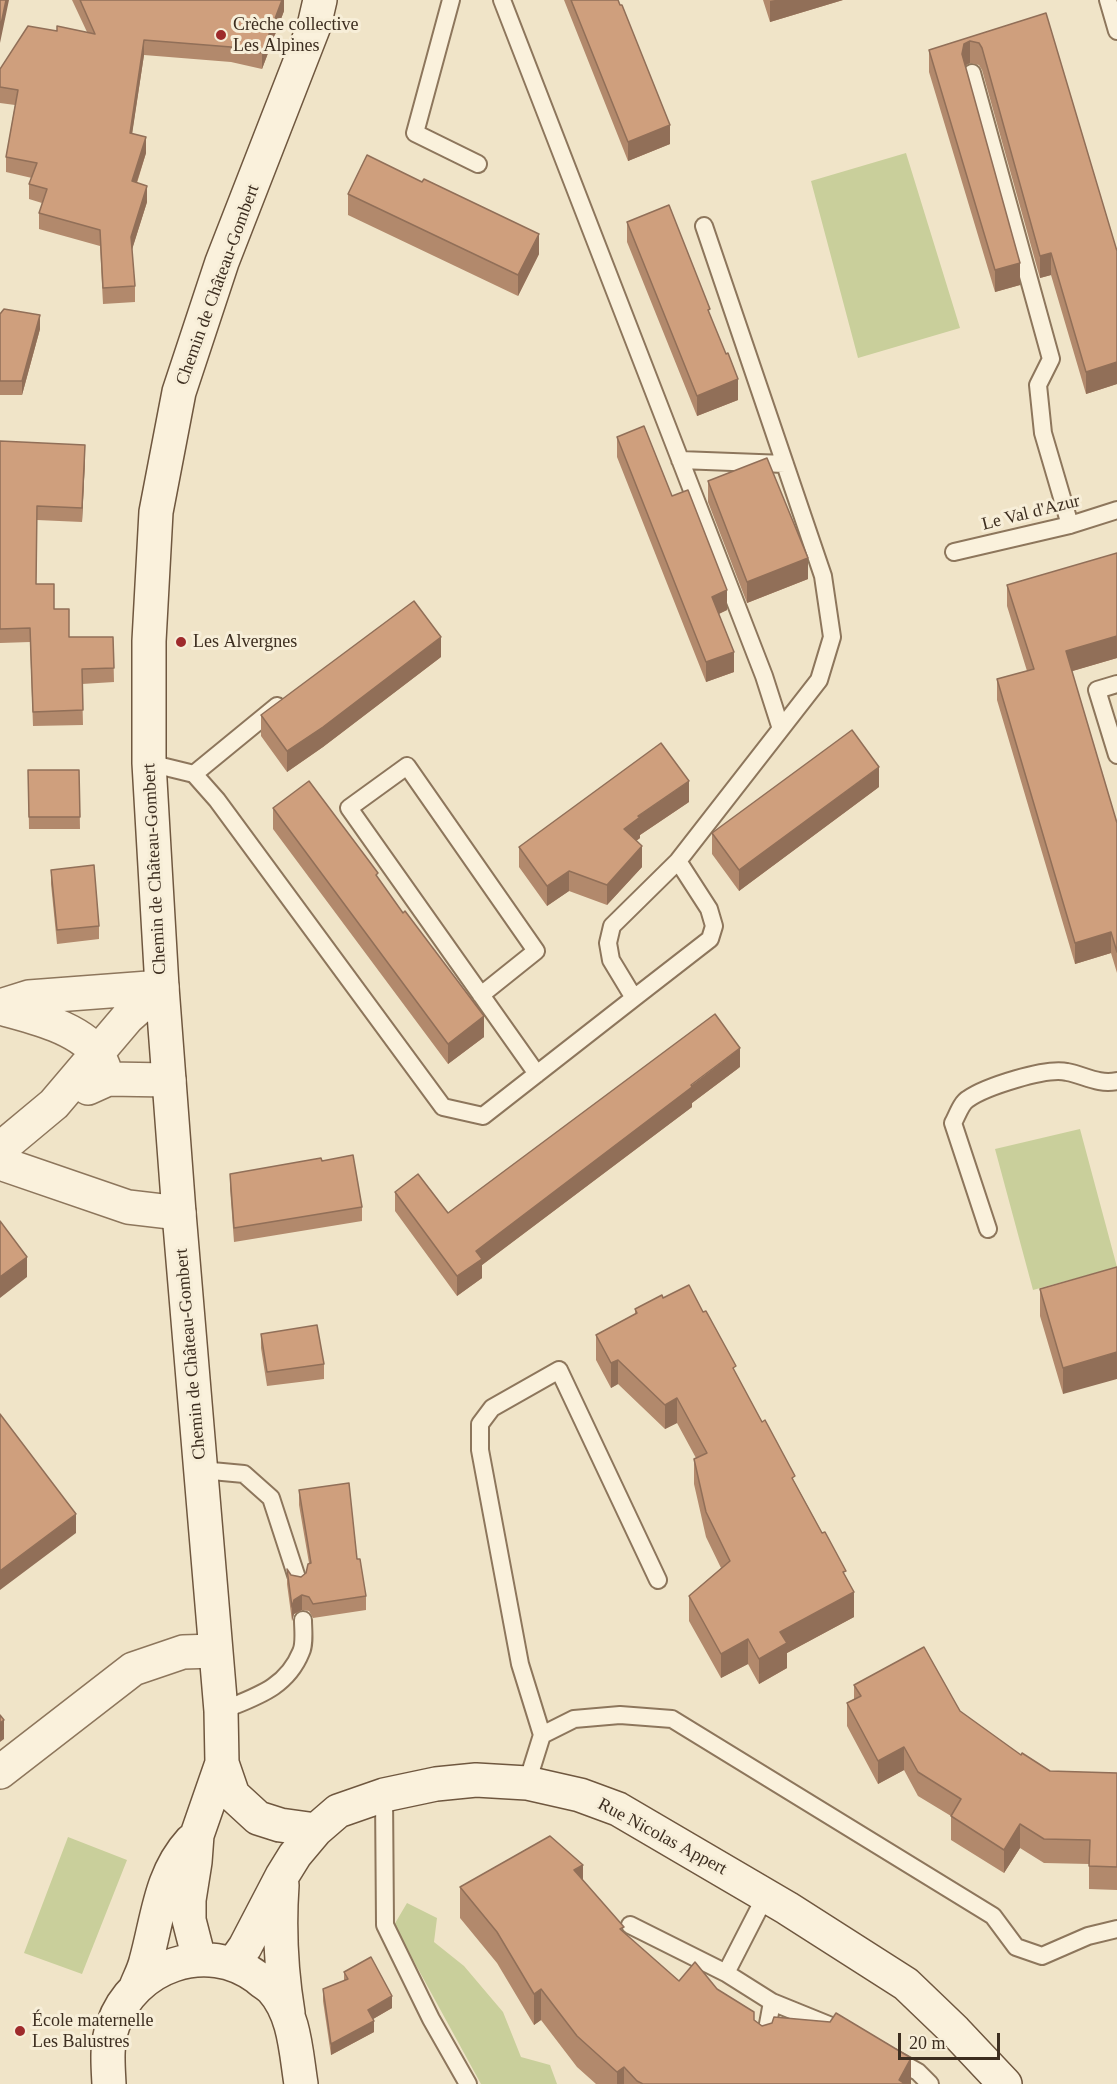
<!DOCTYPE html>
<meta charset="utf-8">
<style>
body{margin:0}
#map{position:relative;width:1117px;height:2084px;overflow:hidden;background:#f0e4c8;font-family:"Times New Roman",serif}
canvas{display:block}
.scale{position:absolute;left:898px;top:2033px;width:102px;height:27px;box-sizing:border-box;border:3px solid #3d2e20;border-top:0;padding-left:8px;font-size:18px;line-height:21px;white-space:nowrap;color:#3d2e20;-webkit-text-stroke:4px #f7eed8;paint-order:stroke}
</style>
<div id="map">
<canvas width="1117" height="2084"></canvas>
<div class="scale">20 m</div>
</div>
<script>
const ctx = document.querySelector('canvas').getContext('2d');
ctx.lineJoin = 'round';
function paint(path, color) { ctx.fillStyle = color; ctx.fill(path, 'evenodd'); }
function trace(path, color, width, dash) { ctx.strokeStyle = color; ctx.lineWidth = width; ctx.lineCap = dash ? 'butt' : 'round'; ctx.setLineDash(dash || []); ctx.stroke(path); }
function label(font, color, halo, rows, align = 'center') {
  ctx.font = font + ' "Times New Roman",serif'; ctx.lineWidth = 6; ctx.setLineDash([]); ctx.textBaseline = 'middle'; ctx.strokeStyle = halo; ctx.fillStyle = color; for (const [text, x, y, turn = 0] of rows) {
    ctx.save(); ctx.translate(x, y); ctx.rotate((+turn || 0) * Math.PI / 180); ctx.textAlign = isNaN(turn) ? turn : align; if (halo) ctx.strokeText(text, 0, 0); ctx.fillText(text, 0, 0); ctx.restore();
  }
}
const green = new Path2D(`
 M906 153 960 328 858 358 811 181Z
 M1080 1129 1117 1267 1033 1290 995 1149Z
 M68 1837 127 1860 82 1974 24 1953Z
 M407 1903 437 1918 434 1942 464 1966 503 2012 521 2057 550 2065 557 2084H481L394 1925Z`);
const lane = new Path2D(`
 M451 0 415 133 478 164
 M502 0 764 676 781 729
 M1108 0 1117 31
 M972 73 1051 359 1038 385 1043 433 1070 525
 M680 460 785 464
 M954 552 1070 525 1117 510
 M1117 684 1097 690 1117 755
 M149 763 194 774 217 800 443 1107 483 1116 634 998 611 960 608 943 612 926 678 861 819 680 832 637 823 576 704 226
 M194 774 277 706
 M481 995 536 951 407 766 349 808 537 1074
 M634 998 710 939 714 926 709 909 678 861
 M988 1229 953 1123C957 1116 961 1103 968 1099 985 1087 1046 1067 1067 1072 1084 1075 1098 1085 1117 1081
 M201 1470 244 1474 271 1498 298 1581
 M221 1711C254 1697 286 1689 301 1652 305 1644 303 1629 303 1620
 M542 1735 520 1664 480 1450V1424L492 1408 559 1370 658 1580
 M527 1783 542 1735 574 1719 620 1715 672 1719 993 1916 1016 1947 1042 1956 1088 1936 1117 1929
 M384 1795 385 1925 431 2019 468 2084
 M630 1925 726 1973 772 2002 841 2030
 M726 1973 766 1895
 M764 2046 772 2002
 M893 2058 918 2072 930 2084`);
const street = new Path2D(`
 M0 1006 29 997 162 987
 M0 1008C30 1016 77 1027 97 1053 102 1060 105 1071 108 1079
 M88 1088 108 1079 169 1080
 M0 1149 54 1104 127 1018 162 987
 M0 1163 128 1207 179 1213
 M0 1772 133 1669 183 1652 215 1651`);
const secondary = new Path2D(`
 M316 1830 280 1825 258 1818 233 1795 222 1763 221 1711 179 1213 162 987 149 763V641L156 512 179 392 222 262 314 26 320 0
 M282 1885C279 1928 281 1970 288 2013
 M199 1959 189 1920V1900L195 1862 197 1835 222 1763
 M233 1964 245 1947 282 1876 295 1855 316 1830 338 1811 384 1795 436 1784 476 1780 527 1783 580 1795 618 1809 787 1908 906 1984 955 2031 1005 2084
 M136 1987C139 1979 144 1970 146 1961 158 1918 160 1875 191 1841
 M109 2084C108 2064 106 2045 113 2025 133 1966 207 1939 258 1978 262 1982 268 1985 272 1989 295 2014 296 2053 301 2084`);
const wall = new Path2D(`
 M72 0H284V11L262 69 231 62 144 55 132 133 146 153 137 183 147 202 132 249 135 286V302L103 304 100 246 39 229V213L42 203 29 199V184L32 178 6 172V157L15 105 0 103V69L57 31 87 32Z
 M564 0H618L670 144 628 161Z
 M763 0H843L770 22Z
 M1046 13 1117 251V384L1086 394 1051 275 1040 278 982 70 979 65 970 63 965 66 1020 285 995 292 929 72V50Z
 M422 182 539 254 518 296 348 215V194Z
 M627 222 710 316 726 354 738 400 697 416 627 242Z
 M0 314 40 329 22 395H0Z
 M617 437 672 496 727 610 719 614 734 672 706 682 617 457Z
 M0 441 85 459 82 522 37 520 36 584 54 609 69 637H113L114 682 82 684 83 725 33 726 30 642 0 643Z
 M708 481 808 579 747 603 708 502Z
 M1007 585 1117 658 1072 671 1117 823V973L1111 953 1075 964 997 700V679L1027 671 1007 606Z
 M441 657 323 747 287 772 261 736V715Z
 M28 770H79L80 829H29Z
 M879 787 739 891 712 854V833Z
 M689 802 640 835V838L636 841 642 867 607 905 569 891 547 906 519 867V847Z
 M273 808 378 878 403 913 484 1037 448 1064 273 829Z
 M51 870 99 926V939L57 944 51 884Z
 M740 1067 692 1103V1107L482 1265V1278L457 1296 395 1211V1192L448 1213Z
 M322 1161 362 1207V1221L234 1242 230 1188V1174Z
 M1117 1267 1063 1394 1040 1316V1289Z
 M663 1298 736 1374 846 1577 854 1617 787 1653V1668L759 1684 748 1664 721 1678 689 1621V1596L721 1568 706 1537 694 1484V1459L696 1458 677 1423 665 1429 618 1384 611 1388 596 1360V1335L635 1314V1309Z
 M261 1334 324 1364V1379L267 1386 261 1348Z
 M299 1490 357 1559 366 1596V1610L313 1618 309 1611 302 1610 294 1614 292 1621 287 1584V1569L291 1575 301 1577 306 1573 309 1563 299 1505Z
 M854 1685 960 1711 1021 1755 1050 1771 1117 1773V1890L1089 1889V1864L1044 1863 1020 1848 1004 1873 951 1840V1816L918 1796 904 1770 878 1784 847 1726V1703L854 1699Z
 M583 1881 624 1933 679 1981 717 1989 762 2026 911 2084H596L577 2067 541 2020 534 2025 497 1963 460 1918V1887Z
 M344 1972 392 2008 373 2019 374 2032 331 2055 323 2001V1989L344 1981Z`);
const shadedWall = new Path2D(`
 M6 0H9L0 43V29Z
 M282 0H284V11L262 69V53Z
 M775 0H843L770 22V1Z
 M144 40V55L130 148V133Z
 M970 41V63L964 66 962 54 964 44Z
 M670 125V144L628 161V142Z
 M146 137V153L132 197V181Z
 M147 186V202L131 253V237Z
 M539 234V254L518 296V275Z
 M1051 253V275L1040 278V256Z
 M1020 263V285L995 292V270Z
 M40 315V329L22 395V381Z
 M1117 362V384L1086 394V372Z
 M738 379V400L697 416V396Z
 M85 445V459L82 522V508Z
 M808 558V579L747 603V582Z
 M727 590V610L712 617V597Z
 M1117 636V658L1066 673V651Z
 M441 637V657L323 747 287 772V751Z
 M734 652V672L706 682V662Z
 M879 767V787L739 891V870Z
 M689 781V802L640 835V838L624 850V829L638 816Z
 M642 846V867L607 905V885Z
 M569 871V891L547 906V886Z
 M1111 932V953L1075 964V943Z
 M484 1016V1037L448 1064V1044Z
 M740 1048V1067L692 1103V1107L482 1265V1278L457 1296V1276L476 1251Z
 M27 1257V1277L0 1298V1277Z
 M1117 1352V1379L1063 1394V1368Z
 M618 1360V1384L611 1388V1363Z
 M677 1398V1423L665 1429V1405Z
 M76 1514V1533L0 1590V1571Z
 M854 1592V1617L787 1653V1668L759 1684V1659L780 1632Z
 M302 1595V1610L294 1614 292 1621V1607L294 1600Z
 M748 1639V1664L721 1678V1654Z
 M4 1720V1739L0 1742V1723Z
 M904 1747V1770L878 1784V1761Z
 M1020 1824V1848L1004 1873V1850Z
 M583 1865V1896L574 1870Z
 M541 1989V2020L534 2025V1994Z
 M392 1996V2008L368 2022V2010Z
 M374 2021V2032L331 2055V2044Z
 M911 2058V2084H899V2080Z
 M624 2067V2084H617V2072Z`);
const building = new Path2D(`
 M0 0H6L0 29Z
 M80 0H282L262 53 231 47 144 40 130 133 146 137 132 181 147 186 131 237 135 286 103 288 100 230 39 213 47 189 29 184 37 163 6 157 18 90 0 87V69L28 26 57 31V26L95 34Z
 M571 0H618L620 5H622L670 125 628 142Z
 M1046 13 1117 251V362L1086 372 1051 253 1040 256 982 48 979 43 970 41 964 44 962 54 1020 263 995 270 929 50Z
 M367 155 422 182 424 179 539 234 518 275 348 194Z
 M669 205 710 309 708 310 726 354 728 353 738 379 697 396 627 222Z
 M4 309 40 315 22 381H0V314Z
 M644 426 672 496 688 490 727 590 712 597 734 652 706 662 617 437Z
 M0 441 85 445 82 508 37 506 36 584H54V609H69V637H113L114 668 82 669 83 710 33 712 30 628 0 629Z
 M767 458 808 558 747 582 708 481Z
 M1117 553V636L1066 651 1117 823V952L1111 932 1075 943 997 679 1034 669 1007 585Z
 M414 601 441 637 323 727 287 751 261 715Z
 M852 730 879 767 739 870 712 833Z
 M661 743 689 781 638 816 640 817 624 829 642 846 607 885 569 871 547 886 519 847Z
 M28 770H79L80 817H29Z
 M309 781 378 873 376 875 403 913 405 911 484 1016 448 1044 273 808Z
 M94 865 99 926 57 930 51 870Z
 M715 1014 740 1048 691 1085 692 1087 476 1251 482 1259 457 1276 395 1192 418 1174 448 1213Z
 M353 1155 362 1207 234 1228 230 1174 321 1158 322 1161Z
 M0 1221 27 1257 0 1277Z
 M1117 1267V1352L1063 1368 1040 1289Z
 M689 1285 703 1312 706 1311 736 1366 733 1368 762 1422 765 1420 795 1476 792 1478 822 1533 825 1532 846 1571 843 1572 854 1592 780 1632 787 1643 759 1659 748 1639 721 1654 689 1596 730 1561 706 1512 694 1459 707 1453 677 1398 665 1405 618 1360 611 1363 596 1335 637 1313 635 1309 662 1295 663 1298Z
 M317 1325 324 1364 267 1372 261 1334Z
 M0 1414 76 1514 0 1571Z
 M349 1483 357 1559H360L366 1596 313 1604 309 1597 302 1595 294 1600 292 1607 287 1569 291 1575 301 1577 306 1573 308 1564 311 1563 299 1490Z
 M924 1647 960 1711 1021 1755 1022 1753 1050 1771 1117 1773V1867L1089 1866 1090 1840 1044 1839 1020 1824 1004 1850 951 1816 961 1799 918 1772 904 1747 878 1761 847 1703 861 1696 854 1685Z
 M0 1715 4 1720 0 1723Z
 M550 1836 583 1865 574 1870 624 1927 620 1929 679 1981 695 1962 717 1989 754 2012V2020L762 2026 772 2023 774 2017 830 2022 836 2013 911 2058 899 2080 905 2084H643L637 2081 624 2067 617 2072 577 2036 541 1989 534 1994 497 1932 460 1887Z
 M371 1957 392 1996 368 2010 374 2021 331 2044 323 1989 348 1979 344 1972Z`);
const markers = [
 [221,35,6,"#9e2a2b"],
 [181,642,6,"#9e2a2b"],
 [20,2031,6,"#9e2a2b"]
];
const poiNames = [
 ["Crèche collective",233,25],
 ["Les Alpines",233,46],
 ["Les Alvergnes",193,642],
 ["École maternelle",32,2021],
 ["Les Balustres",32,2042]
];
const streetNames = [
 ["Chemin de Château-Gombert",218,285,-70],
 ["Le Val d'Azur",1031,513,-14],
 ["Chemin de Château-Gombert",155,869,-93],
 ["Chemin de Château-Gombert",191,1354,-95],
 ["Rue Nicolas Appert",662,1837,28]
];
paint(green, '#c9cf9b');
trace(lane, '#8d765c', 20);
trace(street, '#8d765c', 36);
trace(secondary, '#6f573f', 36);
trace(lane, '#faf1dc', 16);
trace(street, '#faf1dc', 33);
trace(secondary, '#faf1dc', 33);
paint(wall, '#b2896c');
paint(shadedWall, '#916f58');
paint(building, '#cf9f7d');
trace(building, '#916f58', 1.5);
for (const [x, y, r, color] of markers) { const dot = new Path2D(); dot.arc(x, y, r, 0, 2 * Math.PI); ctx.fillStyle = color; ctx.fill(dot); trace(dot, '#f7eed8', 2); }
label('18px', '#3d2e20', '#f7eed8', poiNames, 'left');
label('18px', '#3d2e20', '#f7eed8', streetNames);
</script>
